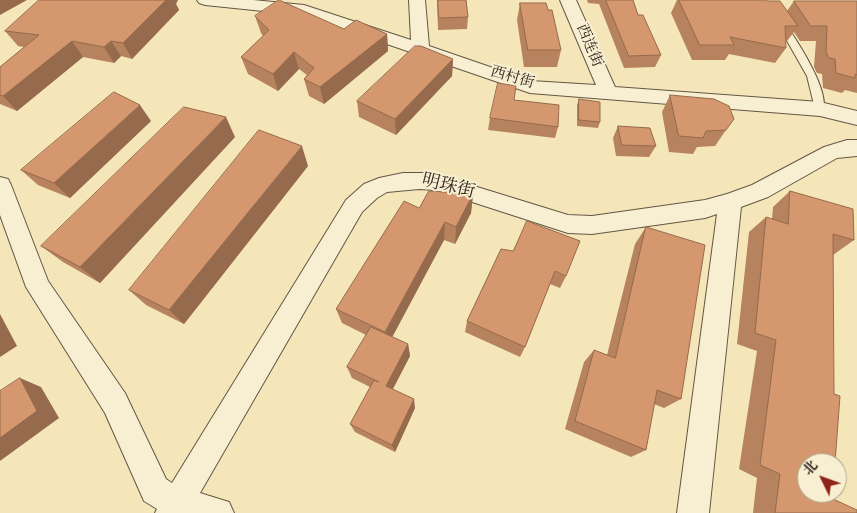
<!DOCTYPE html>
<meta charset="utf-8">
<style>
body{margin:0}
#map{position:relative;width:857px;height:513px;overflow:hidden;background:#f5e6b9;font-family:"Sorts Mill Goudy","Noto Serif SC",serif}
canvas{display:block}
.north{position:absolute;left:797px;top:453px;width:50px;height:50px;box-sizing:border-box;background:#f8efd2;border:1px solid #aa9f8b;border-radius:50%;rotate:312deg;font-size:14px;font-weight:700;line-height:20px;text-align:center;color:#342620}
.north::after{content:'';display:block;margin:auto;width:18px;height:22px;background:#8f2418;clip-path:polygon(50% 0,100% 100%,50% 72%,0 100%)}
</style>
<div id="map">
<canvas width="857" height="513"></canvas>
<div class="north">北</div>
</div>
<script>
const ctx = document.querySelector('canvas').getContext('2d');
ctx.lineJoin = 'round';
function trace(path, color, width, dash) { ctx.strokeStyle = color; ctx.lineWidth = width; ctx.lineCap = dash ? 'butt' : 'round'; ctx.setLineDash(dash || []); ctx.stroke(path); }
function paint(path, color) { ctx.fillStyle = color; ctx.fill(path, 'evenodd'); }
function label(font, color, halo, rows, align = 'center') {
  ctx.font = font + ' "Sorts Mill Goudy","Noto Serif SC",serif'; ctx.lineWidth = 4; ctx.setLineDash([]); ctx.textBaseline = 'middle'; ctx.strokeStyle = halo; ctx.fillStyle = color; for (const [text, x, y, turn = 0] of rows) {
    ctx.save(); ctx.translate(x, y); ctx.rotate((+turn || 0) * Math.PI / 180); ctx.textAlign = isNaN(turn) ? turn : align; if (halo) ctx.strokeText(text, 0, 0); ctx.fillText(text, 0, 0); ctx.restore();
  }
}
const service = new Path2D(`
 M779 23H785C797 41 830 90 823 111H817L815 109 807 76 778 25Z`);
const minor = new Path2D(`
 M197 0H253L304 5 411 40 409 0H425L429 46 531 81 596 85 560 0H576L615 87 820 102 857 111V125L820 116 530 93 302 15 205 5 199 3Z
 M847 140H857V156L837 158 768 197 741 207 709 513H677L717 214 705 218 592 234 568 233 435 190 419 189 387 192 377 198 362 212 200 493 229 502 234 513H155L157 509 144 501 105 413 26 287 0 215V177L8 179 11 185 48 281 125 393 166 479 172 483 346 200 364 184 379 178 403 173H427L435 174 568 215 592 216 705 200 727 194 752 185 824 147Z`);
const wall = new Path2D(`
 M437 0H466L468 17 467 29 438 30Z
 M587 0H633L638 15 661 55 655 67 624 68 599 4 588 3Z
 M677 0H766L767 1 787 11 794 1H857V93L845 90 842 93 823 88 822 74 817 73 814 67 816 41H800L794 32 787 41H785L786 48 775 63 729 54 725 60H692L671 13Z
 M520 3 548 10 561 50 557 67H524L517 20Z
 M176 4 179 10 132 59 121 56 114 63 83 57 17 111 0 104V67L24 47 18 46 5 31Z
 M255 16 344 29 387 34 388 51 324 104 309 96 304 79 307 75 299 69 278 91 248 74 241 57 263 36 261 33Z
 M453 59 452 76 396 135 359 117 357 101Z
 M670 95 726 130 715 146 697 147 693 154 669 152 662 112Z
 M579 99 600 122 598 128 577 126V105Z
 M514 100 558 127 555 138 488 130 490 118Z
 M151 121 70 198 38 185 21 170Z
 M618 126 656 146 649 157 616 156 613 138Z
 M235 137 100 283 63 262 41 246Z
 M308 166 184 324 146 305 129 290Z
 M790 191 854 240 833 255V499L857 513H753L757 478 739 469 757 351 737 344 749 232 766 217 772 219 773 207Z
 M473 194 471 213 455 244 444 240 392 337 408 344 410 356 393 389 415 408 395 452 355 432 350 424 370 387 352 378 347 367 366 335 342 323 336 309 419 208Z
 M646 227 681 399 664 408 654 404 646 450 631 457 565 429 584 362 594 350 607 355 635 244Z
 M501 249 566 276 560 288 550 284 525 347 520 357 465 332 467 321Z`);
const shadedWall = new Path2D(`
 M0 0H27L0 15Z
 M166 0H178L176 4 179 10 132 59 123 43Z
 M387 34 388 51 324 104 320 87Z
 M72 41 83 57 17 111 3 96Z
 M111 41 121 56 114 63 104 47Z
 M294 52 299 69 278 91 273 74Z
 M453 59 452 76 396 135 395 119Z
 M140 105 151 121 70 198 54 183Z
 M226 117 235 137 100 283 80 267Z
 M302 146 308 166 184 324 169 310Z
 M473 194 471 213 455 244 456 227Z
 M445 222 444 240 388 345 385 332Z
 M0 314 17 346 0 357Z
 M408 344 410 356 389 396 386 386Z
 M20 378 41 387 59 418 0 461V438Z
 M414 399 415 408 395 452 392 445Z`);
const building = new Path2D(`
 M39 0H166L123 43 111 41 104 47 72 41 3 96 0 95V67L39 35 5 31Z
 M279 0 344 29 356 20 387 34 320 87 304 79 314 68 294 52 273 74 241 57 269 30 255 16Z
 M438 0H466L468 17 439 18Z
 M606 0H633L638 15H643L661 55 629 56Z
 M679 0H766L767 1H780L798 26H785L786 48 730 37 734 45H700Z
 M794 1H857V75L855 74V78L836 73 835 59 829 58 826 52 827 26H811Z
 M520 3H546L548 10H552L561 50H528Z
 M415 46H421L453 59 395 119 357 101Z
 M498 83 516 86 514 100 559 105 558 127 490 118Z
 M114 92 140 105 54 183 21 170Z
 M670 95 714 99 729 106 734 119 726 130 706 131 703 138 679 136Z
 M579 99 600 102V122L579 120Z
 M184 107 226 117 80 267 41 246Z
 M618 126 650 128 656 146 622 145Z
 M259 130 302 146 169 310 129 290Z
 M429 191 473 194 456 227 445 222 385 332 336 309 404 201 419 208Z
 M790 191 853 209 854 240 833 234 834 394 840 396 835 463H807V493H834L833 499 857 510V513H775L780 474 760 465 776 340 755 333 766 217 788 224Z
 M527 221 580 241 566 276 555 271 525 347 467 321 501 249 513 251Z
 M646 227 705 245 681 399 657 390 646 450 575 421 594 350 615 358Z
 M371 327 408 344 386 386 414 399 392 445 350 424 374 380 379 382 347 367Z
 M20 378 37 411 0 438V391Z`);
const farStreetnames = [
 ["西连街",588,46,67],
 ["西村街",512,79,16]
];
const streetNames = [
 ["明珠街",448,188,14]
];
trace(service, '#645646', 2);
trace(minor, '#645646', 2);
paint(service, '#f8efd2');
paint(minor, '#f8efd2');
paint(wall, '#b7835f');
paint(shadedWall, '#956a4d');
paint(building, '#d5986e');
trace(building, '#956a4d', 1);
label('15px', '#342620', '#f8efd2', farStreetnames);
label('18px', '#342620', '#f8efd2', streetNames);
</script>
